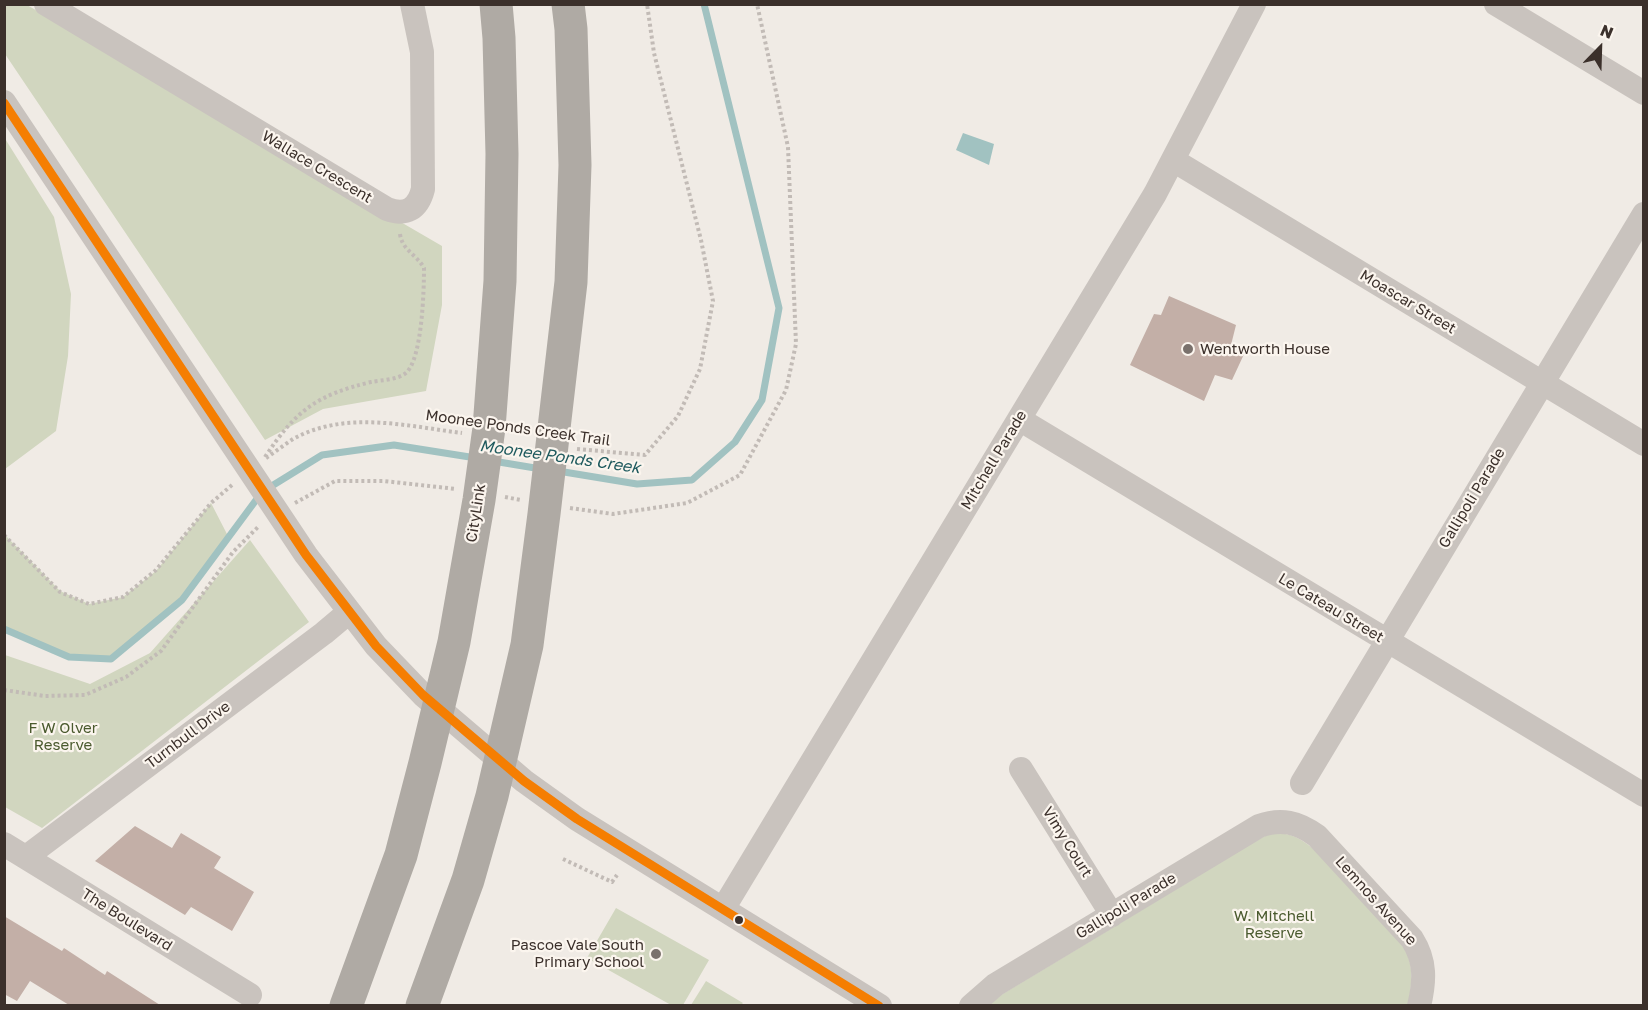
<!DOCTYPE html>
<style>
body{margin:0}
#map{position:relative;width:1648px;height:1010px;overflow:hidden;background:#f0ebe5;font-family:"Golos Text",sans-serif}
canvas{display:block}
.frame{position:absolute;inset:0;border:6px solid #3b302b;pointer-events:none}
.north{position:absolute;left:1570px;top:18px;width:60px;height:60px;-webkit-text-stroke:4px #fbf5ee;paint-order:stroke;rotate:23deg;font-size:16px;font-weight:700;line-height:24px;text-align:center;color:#3b302b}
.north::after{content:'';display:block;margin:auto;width:21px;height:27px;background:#3b302b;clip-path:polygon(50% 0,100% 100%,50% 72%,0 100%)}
</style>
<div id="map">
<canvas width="1648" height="1010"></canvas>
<div class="frame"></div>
<div class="north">N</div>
</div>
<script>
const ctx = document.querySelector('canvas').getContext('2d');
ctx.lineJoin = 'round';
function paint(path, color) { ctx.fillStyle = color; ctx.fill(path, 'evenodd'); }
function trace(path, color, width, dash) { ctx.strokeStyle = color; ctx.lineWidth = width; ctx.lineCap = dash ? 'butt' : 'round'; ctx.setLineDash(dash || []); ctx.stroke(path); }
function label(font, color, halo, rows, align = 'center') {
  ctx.font = font + ' "Golos Text",sans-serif'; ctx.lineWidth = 4.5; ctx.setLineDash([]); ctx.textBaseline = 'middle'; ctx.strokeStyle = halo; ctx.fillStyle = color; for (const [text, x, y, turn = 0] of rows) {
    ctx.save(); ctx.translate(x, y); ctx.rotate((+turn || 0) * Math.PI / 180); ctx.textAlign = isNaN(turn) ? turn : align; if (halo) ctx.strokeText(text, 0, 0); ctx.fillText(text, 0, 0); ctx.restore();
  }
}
const green = new Path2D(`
 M4 5H27L442 246V305L426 391 323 409 265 440 5 54Z
 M4 137 54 217 71 294 68 356 56 431 5 469Z
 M211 503 228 536 182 600 111 659 69 657 5 629V535L60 591 89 604 123 597 156 571Z
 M250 540 309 622 42 828 5 807V655L90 684 150 653Z
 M1280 833C1296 835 1304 841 1316 851L1401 943C1415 963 1412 983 1408 1005L988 1006 1001 995 1254 842 1269 834Z
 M616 908 709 960 683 1005H671L587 958Z
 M706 981 743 1003 741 1005H691Z`);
const water = new Path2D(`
 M963 133 994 144 989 165 956 150Z`);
const stream = new Path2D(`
 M493 461 541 469
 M558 471 637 484 692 480 735 442 762 400 779 308 704 4
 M4 629 69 657 111 659 182 600 262 492 322 455 394 445 476 458`);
const building = new Path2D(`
 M1169 296 1236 325 1231 345 1245 352 1232 380 1215 375 1204 401 1130 365 1154 314 1161 315Z
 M135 826 172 848 181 833 221 857 214 868 254 892 232 931 191 907 185 915 95 861Z
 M4 916 62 951 64 948 105 975 107 971 160 1005H69L30 981 17 1001 4 994Z`);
const path = new Path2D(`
 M577 449 645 455 678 416 700 369 713 301 701 240 654 53 647 4
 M265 457C296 410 317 395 371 382 381 380 399 380 407 372 422 356 424 292 424 268 417 255 402 250 400 234
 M266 458C275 452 284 445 293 439 346 410 406 426 462 433
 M505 497 521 500
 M295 503 335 481H384L456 489
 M570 508 613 514 687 503 740 475 786 390 796 344 788 147 757 4
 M4 535 60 592 89 604 123 597 156 570 211 503 232 485
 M4 690 45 696 85 695 126 677 161 651 233 552 259 526
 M563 859 612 882 617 875`);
const minor = new Path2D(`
 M46 4 387 209C406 216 418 209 423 189L422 52 412 4
 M1496 4 1644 93
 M4 102 306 555 376 646 423 695 524 781 577 819 880 1006
 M1173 160 1644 444
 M1019 419 1644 795
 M1021 769 1112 915
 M1302 783 1644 214
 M4 844 250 995
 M26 857 324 633 349 612
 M723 909 1155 194 1254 4
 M971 1006 995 985 1259 826C1281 818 1298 822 1317 836L1412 939C1426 961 1425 981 1419 1006`);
const highway = new Path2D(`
 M346 1006 401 855 425 763 454 642 479 500 489 428 500 281 502 154 499 38 496 4
 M422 1006 468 880 492 796 527 645 544 514 571 282 575 165 571 29 568 4`);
const bus1 = new Path2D(`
 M4 103 306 555 376 646 423 695 524 781 577 819 879 1006`);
const markers = [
 [1188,349,6,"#7a716c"],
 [739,920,5,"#3b302b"],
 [656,954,6,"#7a716c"]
];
const streetNames = [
 ["Wallace Crescent",317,167,31],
 ["Moascar Street",1408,302,31],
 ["Moonee Ponds Creek Trail",518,428,8],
 ["Mitchell Parade",994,460,-59],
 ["Gallipoli Parade",1472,498,-59],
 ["CityLink",476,513,-81],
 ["Le Cateau Street",1331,608,31],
 ["Turnbull Drive",188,735,-37],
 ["Vimy Court",1067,842,58],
 ["Lemnos Avenue",1376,901,48],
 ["Gallipoli Parade",1126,906,-31],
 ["The Boulevard",127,920,32]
];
const poiNames = [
 ["Wentworth House",1200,349],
 ["Pascoe Vale South",644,945,"right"],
 ["Primary School",644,962,"right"]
];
const parkNames = [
 ["F W Olver",63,728],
 ["Reserve",63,745],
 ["W. Mitchell",1274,916],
 ["Reserve",1274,933]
];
const waterNames = [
 ["Moonee Ponds Creek",560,457,8]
];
paint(green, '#d1d6bf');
paint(water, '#a1c2c1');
trace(stream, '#a1c2c1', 7);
paint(building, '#c3afa7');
trace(path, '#c2bbb6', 4, [3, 3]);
trace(minor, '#c9c3be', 24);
trace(highway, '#afaaa4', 33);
trace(bus1, '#f57e02', 9);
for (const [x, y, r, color] of markers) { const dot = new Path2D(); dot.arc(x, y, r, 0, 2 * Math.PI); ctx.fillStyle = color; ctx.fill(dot); trace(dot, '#fbf5ee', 2); }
label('15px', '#3b302b', '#fbf5ee', streetNames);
label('15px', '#3b302b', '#fbf5ee', poiNames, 'left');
label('15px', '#4a5a2e', '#fbf5ee', parkNames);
label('italic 16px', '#1f5a5e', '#fbf5ee', waterNames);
</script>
